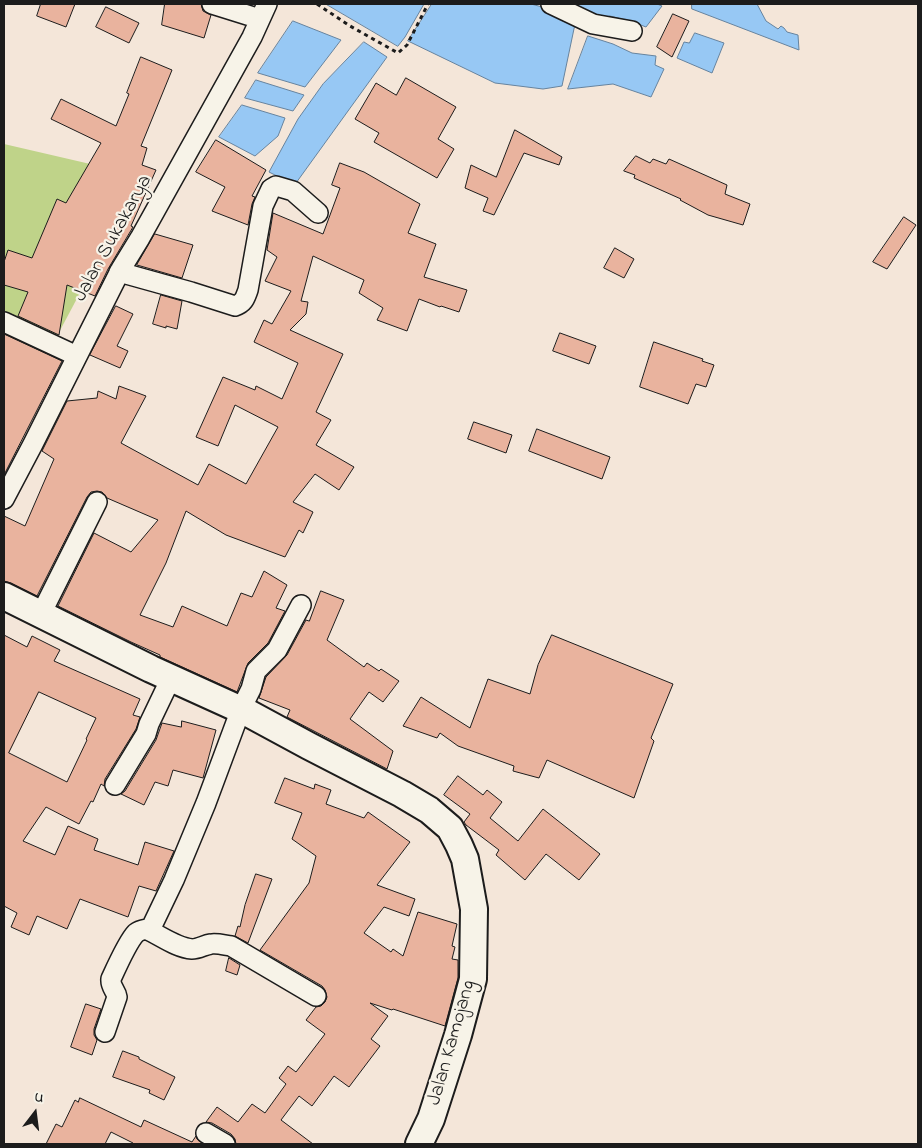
<!DOCTYPE html>
<style>
body{margin:0}
#map{position:relative;width:922px;height:1148px;overflow:hidden;background:#f4e6d9;font-family:"Indie Flower",sans-serif}
canvas{display:block}
.frame{position:absolute;inset:0;border:5px solid #1c1c1c;pointer-events:none}
.north{position:absolute;left:10px;top:1088px;width:50px;height:50px;-webkit-text-stroke:4px #f7f3e8;paint-order:stroke;rotate:15deg;font-size:14px;font-weight:700;line-height:20px;text-align:center;color:#1c1c1c}
.north::after{content:'';display:block;margin:auto;width:18px;height:22px;background:#1c1c1c;clip-path:polygon(50% 0,100% 100%,50% 72%,0 100%)}
</style>
<div id="map">
<canvas width="922" height="1148"></canvas>
<div class="frame"></div>
<div class="north">U</div>
</div>
<script>
const ctx = document.querySelector('canvas').getContext('2d');
ctx.lineJoin = 'round';
function paint(path, color) { ctx.fillStyle = color; ctx.fill(path, 'evenodd'); }
function trace(path, color, width, dash) { ctx.strokeStyle = color; ctx.lineWidth = width; ctx.lineCap = dash ? 'butt' : 'round'; ctx.setLineDash(dash || []); ctx.stroke(path); }
function label(font, color, halo, rows, align = 'center') {
  ctx.font = font + ' "Indie Flower",sans-serif'; ctx.lineWidth = 4.5; ctx.setLineDash([]); ctx.textBaseline = 'middle'; ctx.strokeStyle = halo; ctx.fillStyle = color; for (const [text, x, y, turn = 0] of rows) {
    ctx.save(); ctx.translate(x, y); ctx.rotate((+turn || 0) * Math.PI / 180); ctx.textAlign = isNaN(turn) ? turn : align; if (halo) ctx.strokeText(text, 0, 0); ctx.fillText(text, 0, 0); ctx.restore();
  }
}
const green = new Path2D(`
 M4 144 142 176 4 436Z`);
const water = new Path2D(`
 M326 4H424L405 37 398 46Z
 M432 4H531L546 8 575 24 562 86 543 89 495 83 408 41Z
 M573 4H657L662 6 646 27 633 22 610 16 594 20 570 7Z
 M692 4H757L766 21 778 29 781 26 784 28 787 32 798 35 799 50 692 9Z
 M293 21 341 40 305 87 258 73Z
 M695 33 724 43 712 73 677 58 684 42 689 43Z
 M588 36 613 44 632 53 656 56 655 65 664 69 651 97 613 84 568 89Z
 M364 42 387 57 296 183 281 178 269 172 298 119 323 84Z
 M256 80 304 95 293 111 245 98Z
 M242 105 285 118 278 136 255 156 219 137Z`);
const building = new Path2D(`
 M41 4H75L66 27 37 16Z
 M165 4H201L203 11 211 15 204 38 162 25Z
 M106 7 139 23 129 43 96 27Z
 M673 14 689 21 672 57 657 47Z
 M141 57 172 70 141 146 147 148 142 165 156 170 131 226 133 227 108 269 95 296 67 285 59 335 18 316 28 292 4 285V262L8 250 32 258 57 199 66 203 101 143 51 119 61 99 116 126 129 94 127 93Z
 M406 78 456 107 438 139 454 149 437 178 374 142 379 133 355 119 376 83 396 95Z
 M515 130 562 157 559 165 524 153 494 215 483 211 488 198 465 188 471 165 496 177Z
 M216 140 266 170 252 196 255 197 252 204 248 225 212 211 225 187 196 172Z
 M636 156 650 163 653 159 666 164 669 159 727 185 725 194 750 204 743 225 708 215 680 200 681 199 634 178 635 175 624 171Z
 M340 163 364 172 420 204 408 233 436 244 424 277 467 290 459 312 441 306 440 307 419 299 407 331 377 320 383 308 359 293 364 280 313 256 301 301 308 302 306 314 290 330 343 354 316 412 331 420 316 445 354 467 339 490 315 474 293 502 313 512 303 533 299 530 285 557 226 535 186 511 166 563 140 615 173 627 182 606 227 626 241 593 252 597 264 571 287 585 276 608 285 611 268 643 248 663 237 692 160 657V655L131 642 58 606 94 533 131 552 158 520 107 498 102 492 97 491 91 492 87 497 37 596 11 583 4 581V516L25 526 54 459 42 451 67 401 97 398 98 391 116 399 119 386 146 396 121 443 198 485 209 464 246 484 278 427 235 405 218 446 196 437 223 377 255 390 256 386 282 399 298 363 254 342 264 320 272 324 291 291 265 281 277 257 267 250 273 213 323 234 340 188 332 185Z
 M904 217 916 225 887 269 873 262Z
 M155 234 193 245 182 278 137 265Z
 M615 248 634 259 624 278 604 268Z
 M161 295 182 301 177 329 166 326V328L153 324Z
 M116 306 133 314 117 346 128 351 120 368 90 355Z
 M560 333 596 346 589 364 553 351Z
 M4 334 62 361 4 475Z
 M654 342 703 359 702 361 714 365 706 387 696 384 688 404 640 387Z
 M474 422 512 435 506 453 468 439Z
 M537 429 610 457 602 479 529 451Z
 M321 591 344 600 327 640 364 667 367 663 379 671 381 669 399 681 383 702 369 692 350 719 393 751 387 769 287 717 290 710 259 698 266 677 287 655 306 620 309 621Z
 M4 635 27 647 32 636 60 650 54 661 140 699 133 715 140 717 136 729 105 779 104 786 101 784 93 802 91 801 79 824 46 807 23 841 55 855 68 826 98 839 94 850 138 865 145 842 174 851 156 891 139 886 128 917 80 899 67 929 37 916 29 935 11 927 17 913 4 906ZM39 692 96 718 86 739 87 740 67 782 9 753Z
 M552 635 673 684 651 738 654 741 634 798 547 760 539 778 513 771 514 766 458 746 440 733 437 738 403 726 421 697 470 728 488 679 530 694 538 665Z
 M182 721 216 730 203 778 173 770 168 786 155 782 144 805 121 794 125 791 156 740 162 723 181 727Z
 M458 776 483 795 487 790 502 802 490 818 518 841 543 809 600 854 579 880 546 854 525 880 496 855 499 850 466 825 464 822 470 814 444 795Z
 M285 778 314 789 315 784 331 790 326 804 364 818 368 812 410 842 377 885 415 899 409 916 384 907 364 933 391 952 393 949 403 956 418 912 457 924 452 946 455 947 452 959 458 960V978L445 1026 393 1009 392 1010 370 1003 388 1016 371 1039 380 1046 349 1087 334 1076 312 1106 299 1096 281 1120 313 1144H236L235 1139 231 1134 212 1123 206 1122 217 1107 238 1122 252 1104 265 1113 286 1084 279 1078 288 1066 296 1072 325 1034 306 1020 316 1007 321 1006 325 1002 327 997 325 990 322 986 260 950 309 883 316 856 292 839 302 813 275 803Z
 M256 874 272 879 248 943 235 936 238 926 240 927 245 905Z
 M229 958 240 965 237 975 226 971Z
 M86 1004 101 1009 94 1029V1035L97 1040 92 1055 71 1047Z
 M123 1051 139 1057V1059L175 1077 164 1100 149 1093 150 1090 113 1077Z
 M80 1098 141 1127 144 1120 192 1142 196 1136 197 1139 203 1144H133V1143L111 1132 105 1144H46L56 1124 62 1127 75 1100 78 1102Z`);
const path = new Path2D(`
 M317 4 350 26 398 53 407 45 428 4`);
const minor = new Path2D(`
 M212 4 260 19
 M551 4 593 24 632 31
 M119 272 191 292 235 306C244 303 245 298 248 290L263 206 271 189 276 186 293 191 318 213
 M4 322 77 356
 M4 499 33 444 121 269 140 238 252 37 267 4
 M41 614 97 502
 M115 785 146 734 149 724 171 678
 M148 930C161 936 177 948 192 949 199 949 204 945 211 944 217 943 224 945 231 946L316 996
 M105 1032 117 997C116 990 110 987 111 979 116 968 128 941 136 933 141 929 146 930 151 928L174 880 206 803 241 709 251 689 256 671 277 650 301 605
 M206 1133 225 1144`);
const secondary = new Path2D(`
 M4 596 151 669 248 713 309 746 402 794 429 810 450 828 459 845 465 859 474 909 473 979 458 1035 431 1119 419 1144`);
const streetNames = [
 ["Jalan Sukakarya",114,239,-61],
 ["Jalan Kamojang",453,1043,-74]
];
paint(green, '#bfd389');
paint(water, '#97c8f4');
trace(water, '#66839e', 1);
paint(building, '#e9b39e');
trace(building, '#1c1c1c', 1);
trace(minor, '#1c1c1c', 22);
trace(secondary, '#1c1c1c', 30);
trace(path, '#1c1c1c', 3, [4, 4]);
trace(minor, '#f7f3e8', 19);
trace(secondary, '#f7f3e8', 26);
label('20px', '#1c1c1c', '#f7f3e8', streetNames);
</script>
